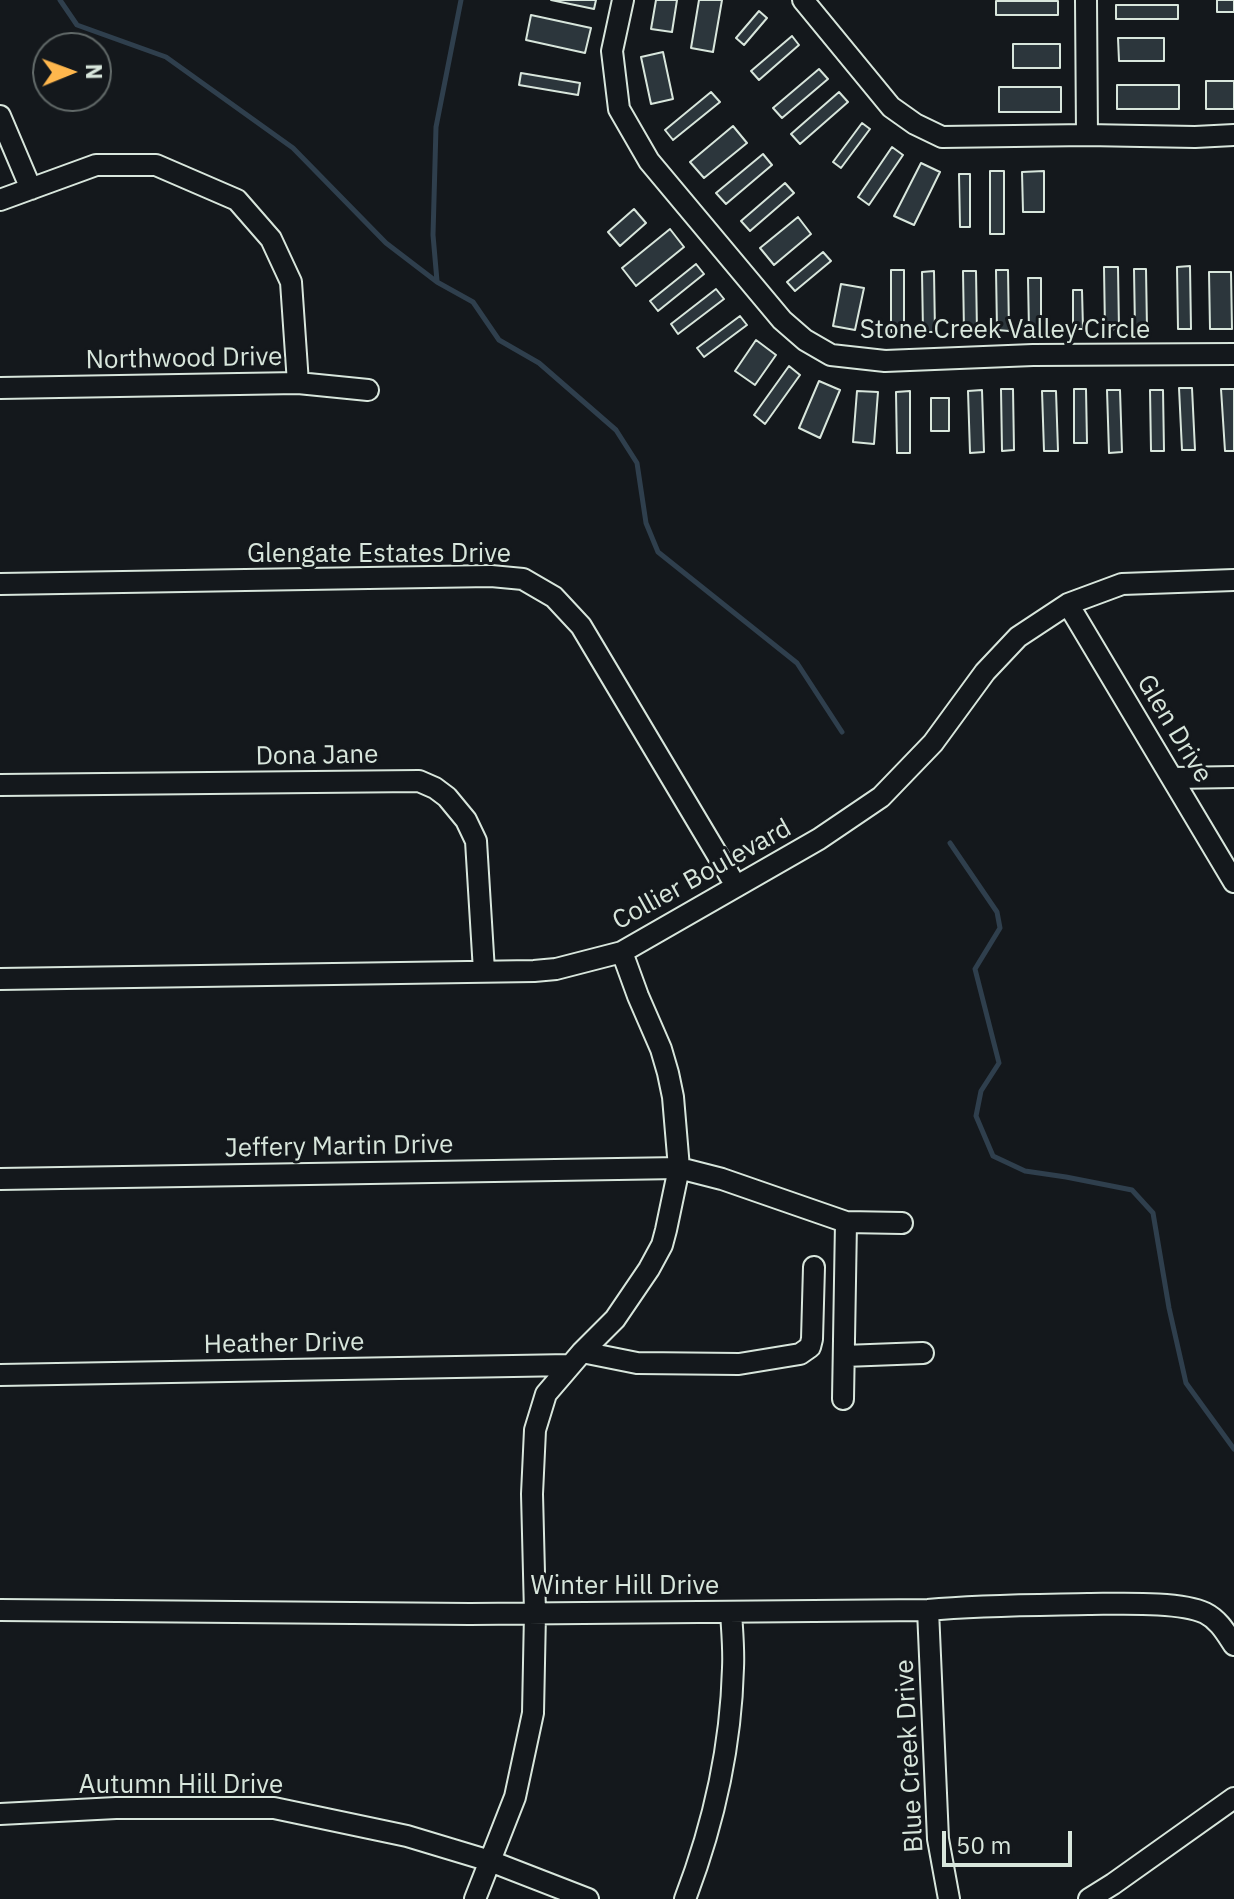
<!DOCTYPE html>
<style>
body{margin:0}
#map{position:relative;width:1234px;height:1899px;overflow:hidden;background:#14181c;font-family:"IBM Plex Sans",sans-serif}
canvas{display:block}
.north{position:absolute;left:32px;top:32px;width:80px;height:80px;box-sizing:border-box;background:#14181c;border:2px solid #626a69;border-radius:50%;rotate:89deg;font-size:22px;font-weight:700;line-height:32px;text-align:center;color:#d8e6dc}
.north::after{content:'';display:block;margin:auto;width:28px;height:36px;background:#ffb74d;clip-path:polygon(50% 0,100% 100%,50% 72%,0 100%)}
.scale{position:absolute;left:942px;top:1831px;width:130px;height:36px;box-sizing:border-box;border:4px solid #d8e6dc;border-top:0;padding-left:10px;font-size:24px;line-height:28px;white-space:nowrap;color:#d8e6dc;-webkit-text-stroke:6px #14181c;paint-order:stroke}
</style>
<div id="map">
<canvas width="1234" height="1899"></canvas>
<div class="north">N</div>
<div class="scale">50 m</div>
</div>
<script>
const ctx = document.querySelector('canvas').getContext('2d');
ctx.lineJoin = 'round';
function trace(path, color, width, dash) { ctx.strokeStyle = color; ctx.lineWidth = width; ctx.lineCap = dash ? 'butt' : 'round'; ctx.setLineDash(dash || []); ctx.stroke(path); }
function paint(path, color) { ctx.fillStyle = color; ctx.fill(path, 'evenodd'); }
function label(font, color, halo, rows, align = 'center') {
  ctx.font = font + ' "IBM Plex Sans",sans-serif'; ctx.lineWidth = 6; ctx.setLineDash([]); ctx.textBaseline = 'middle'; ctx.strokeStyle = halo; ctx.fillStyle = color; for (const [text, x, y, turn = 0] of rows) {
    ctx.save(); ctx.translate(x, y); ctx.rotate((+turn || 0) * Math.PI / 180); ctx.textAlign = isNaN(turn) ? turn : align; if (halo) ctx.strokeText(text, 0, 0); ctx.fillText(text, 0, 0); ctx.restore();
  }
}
const stream = new Path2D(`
 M60 0 77 25 166 57 293 148 386 243 437 282 473 302 499 340 539 363 616 430 637 463 646 523 658 552 797 663 842 732
 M437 281 433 235 436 127 461 0
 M950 843 997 912 1000 928 975 969 999 1063 981 1091 976 1116 993 1156 1025 1171 1066 1177 1132 1190 1153 1213 1169 1308 1186 1383 1234 1449`);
const building = new Path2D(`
 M551 0H596L594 9Z
 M656 0H677L672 32 651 29Z
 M699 0H722L713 52 691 48Z
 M1217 0H1234V12H1217Z
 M996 1H1058V15H996Z
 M1116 5H1178V19H1116Z
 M759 11 767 18 744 45 736 38Z
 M531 15 591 28 585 53 526 40Z
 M792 36 799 45 759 80 751 71Z
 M1118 38H1164V61H1119Z
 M1013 44H1060V68H1013Z
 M663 52 673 99 651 104 641 57Z
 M819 69 828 79 782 118 773 108Z
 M521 73 580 83 578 95 519 85Z
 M1206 81H1234V109H1206Z
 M1117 85H1179V109H1117Z
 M999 87H1061V112H999Z
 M711 92 720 102 673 140 665 130Z
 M839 92 848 102 800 144 791 134Z
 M862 123 870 129 841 168 833 162Z
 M733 126 747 143 704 178 690 162Z
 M892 147 903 155 869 205 858 197Z
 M763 154 772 165 726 204 716 193Z
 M921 163 940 172 914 225 894 216Z
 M990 171H1004V234H990Z
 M1044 171V212H1023L1022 172Z
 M959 174H970V227H960Z
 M785 183 794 193 750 231 741 221Z
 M634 209 646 223 620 246 608 232Z
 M798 217 811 234 774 265 760 248Z
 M670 229 684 247 636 286 622 268Z
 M823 252 831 261 795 291 787 282Z
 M696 264 704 274 658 311 650 301Z
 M1190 266 1191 329H1178L1177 267Z
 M1104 267H1118L1119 330H1105Z
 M1134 269H1146L1147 329H1135Z
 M891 270H904V332H891Z
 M996 270H1008L1009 331 997 330Z
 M934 271 935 332H923L922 272Z
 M963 271H976L977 332H964Z
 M1209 272H1231L1232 329H1210Z
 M1028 278H1041V331H1029Z
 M841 284 864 288 855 330 833 326Z
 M716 289 724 299 678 334 671 324Z
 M1073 290H1082L1083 329H1073Z
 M740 316 747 325 704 357 697 348Z
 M756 340 776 355 755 385 735 371Z
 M789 366 800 375 765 424 754 415Z
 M819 381 840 390 820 438 799 428Z
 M1179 388H1192L1195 450H1182Z
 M1001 389H1013L1014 450 1002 451Z
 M1074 389H1086L1087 443H1074Z
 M1221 389H1234V451H1225Z
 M982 390 984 452 970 453 968 391Z
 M1107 390H1120L1122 452 1109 453Z
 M1150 390H1163L1164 451H1151Z
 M857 391 878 392 874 444 853 442Z
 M910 391V453H897L896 392Z
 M1042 391H1056L1058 451H1044Z
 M931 398H949V431H931Z`);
const minor = new Path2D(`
 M623 0 612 51 619 109 649 161 782 320 805 340 831 355 885 361 1033 355 1234 354
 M803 0 891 107 915 124 942 137 1087 135 1195 137 1234 135
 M1086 0 1087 135
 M0 116 31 189
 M0 200 96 165H156L237 200 271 239 291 282 298 383
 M0 388 298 383 368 390
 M0 584 491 576 523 579 554 597 581 626 736 886
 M1068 604 1234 882
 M1173 778 1234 777
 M0 785 419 781 435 788 447 797 466 820 476 841 484 971
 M0 979 534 971 556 969 622 952 819 839 881 797 933 743 985 672 1018 637 1068 604 1122 584 1234 580
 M0 1179 679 1168 722 1179 846 1222 843 1399
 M846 1222 902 1223
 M582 1352 637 1363 739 1364 800 1354 810 1347 812 1339 814 1267
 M844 1356 923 1353
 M0 1375 570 1365
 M0 1610 470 1614 928 1610C981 1605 1035 1605 1088 1604 1117 1604 1180 1601 1205 1613 1219 1620 1226 1633 1234 1645
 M928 1610 938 1839 949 1899
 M0 1814 116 1808H274L407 1836 490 1861 588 1899
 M475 1899 515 1797 533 1713 535 1613 532 1494 535 1430 546 1394 582 1352 615 1319 649 1269 662 1245 666 1230 679 1168 673 1097 668 1073 661 1049 638 996 622 952
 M685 1899C713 1826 731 1746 733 1668 734 1649 732 1630 731 1612
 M1089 1899 1113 1884 1234 1798`);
const streetNames = [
 ["Stone Creek Valley Circle",1005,330],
 ["Northwood Drive",184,359,-1],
 ["Glengate Estates Drive",379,554],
 ["Glen Drive",1174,729,59],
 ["Dona Jane",317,756,-1],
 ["Collier Boulevard",702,875,-29],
 ["Jeffery Martin Drive",339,1147,-1],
 ["Heather Drive",284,1344,-1],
 ["Winter Hill Drive",625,1586],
 ["Blue Creek Drive",910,1756,-93],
 ["Autumn Hill Drive",181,1785]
];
trace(stream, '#2f3f4d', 5);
paint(building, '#2c363c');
trace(building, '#d8e6dc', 2);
trace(minor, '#d8e6dc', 24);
trace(minor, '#14181c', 20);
label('26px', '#d8e6dc', '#14181c', streetNames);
</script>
